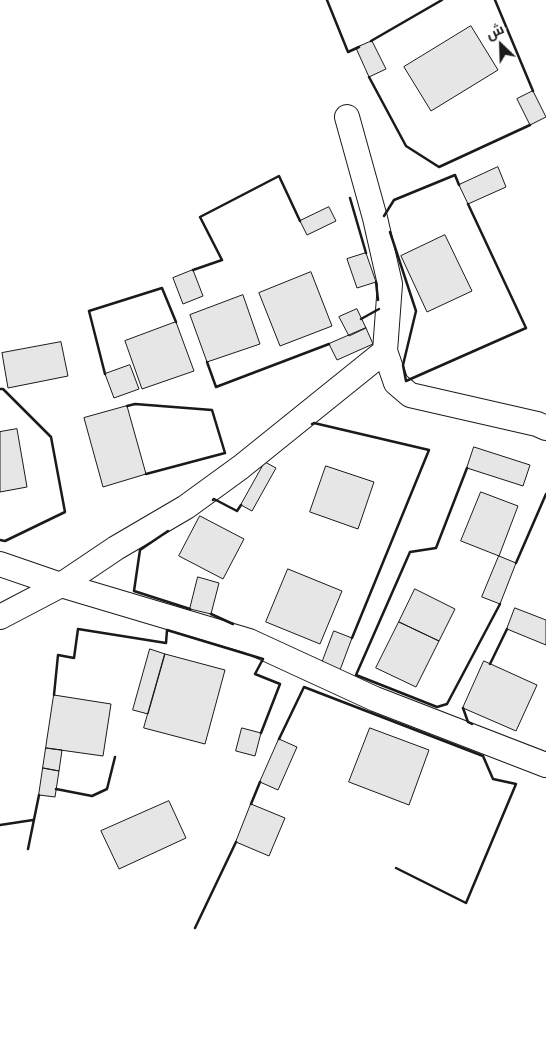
<!DOCTYPE html>
<meta charset="utf-8">
<style>
body{margin:0}
#map{position:relative;width:546px;height:1053px;overflow:hidden;background:#fff;font-family:"PT Sans Narrow",Cairo,sans-serif}
canvas{display:block}
.north{position:absolute;left:476px;top:20px;width:50px;height:50px;-webkit-text-stroke:4px #fff;paint-order:stroke;rotate:336deg;font-size:14px;font-weight:700;line-height:20px;text-align:center;color:#1a1a1a}
.north::after{content:'';display:block;margin:auto;width:18px;height:22px;background:#1a1a1a;clip-path:polygon(50% 0,100% 100%,50% 72%,0 100%)}
</style>
<div id="map">
<canvas width="546" height="1053"></canvas>
<div class="north">ش</div>
</div>
<script>
const ctx = document.querySelector('canvas').getContext('2d');
ctx.lineJoin = 'round';
function paint(path, color) { ctx.fillStyle = color; ctx.fill(path, 'evenodd'); }
function trace(path, color, width, dash) { ctx.strokeStyle = color; ctx.lineWidth = width; ctx.lineCap = dash ? 'butt' : 'round'; ctx.setLineDash(dash || []); ctx.stroke(path); }
const building = new Path2D(`
 M471 26 498 70 431 111 404 67Z
 M372 41 386 69 369 77 356 48Z
 M533 91 546 117 530 125 517 99Z
 M498 167 506 187 468 204 459 185Z
 M329 207 336 221 307 235 300 221Z
 M445 235 472 291 427 312 401 256Z
 M366 253 376 282 357 288 347 259Z
 M193 270 203 296 183 304 173 278Z
 M311 272 332 326 280 346 259 293Z
 M243 295 260 344 207 362 190 315Z
 M357 309 366 328 349 336 339 317Z
 M176 322 194 371 142 389 125 341Z
 M366 328 373 344 337 360 329 344Z
 M61 342 68 376 8 388 2 353Z
 M130 365 139 389 114 398 105 374Z
 M127 406 146 474 103 487 84 418Z
 M17 429 27 487 0 492V432Z
 M474 447 530 465 523 486 467 468Z
 M265 462 276 468 252 511 241 505Z
 M326 466 374 482 358 529 310 512Z
 M481 492 518 506 499 556 461 541Z
 M200 516 244 539 223 579 179 556Z
 M499 556 516 563 500 604 482 597Z
 M288 569 342 591 320 644 266 622Z
 M198 577 219 583 211 614 190 609Z
 M415 589 455 609 439 641 399 622Z
 M515 608 546 620V645L507 629Z
 M399 622 439 641 416 687 376 668Z
 M334 631 352 638 340 670 322 663Z
 M150 649 165 654 148 714 133 710Z
 M165 654 225 670 205 744 144 728Z
 M484 661 537 685 516 731 463 708Z
 M54 695 111 704 103 756 46 748Z
 M242 728 261 733 255 756 236 751Z
 M370 728 429 750 409 805 349 782Z
 M279 739 297 747 278 790 260 782Z
 M46 748 62 750 59 771 43 768Z
 M43 768 59 771 55 797 39 795Z
 M169 801 186 838 119 869 101 831Z
 M251 804 285 818 269 856 236 842Z`);
const minor = new Path2D(`
 M347 117 375 218 390 284 385 351 396 383 410 395 537 424 546 428
 M0 564 61 585 249 641 375 699 546 765
 M0 617 61 585 116 548 186 507 241 467 385 351`);
const wall = new Path2D(`
 M327 0 348 52 359 47
 M495 0 533 91
 M371 41 442 0
 M369 77 406 146 439 167 530 125
 M350 198 366 253
 M384 216 394 200 455 175 459 185
 M390 232 416 311 403 365 406 381 526 328 468 204
 M193 270 222 260 200 217 279 176 300 221
 M376 282 378 300
 M361 319 379 309
 M207 362 216 387 329 344
 M105 374 89 311 162 288 176 322
 M0 389H3L51 437 65 512 5 541 0 540
 M127 406 135 404 212 410 225 453 146 474
 M312 424 314 423 429 450 352 638
 M467 468 436 548 410 552 356 675 437 707 447 704 500 604
 M213 500 214 499 237 511 241 505
 M168 531 140 550 134 591 190 609
 M516 563 546 494
 M211 614 233 624
 M490 664 507 629
 M54 695 58 655 74 658 78 629 166 643 167 630 263 659 255 674 280 684 261 733
 M463 708 468 722 472 724
 M279 739 304 687 483 756 493 779 516 784 466 903 396 868
 M56 789 92 796 107 789 115 757
 M251 804 260 782
 M0 825 33 820
 M28 849 39 795
 M195 928 236 842`);
paint(building, '#e6e6e6');
trace(building, '#1a1a1a', 1);
trace(minor, '#1a1a1a', 26);
trace(minor, '#fff', 24);
trace(wall, '#1a1a1a', 2.5);
</script>
